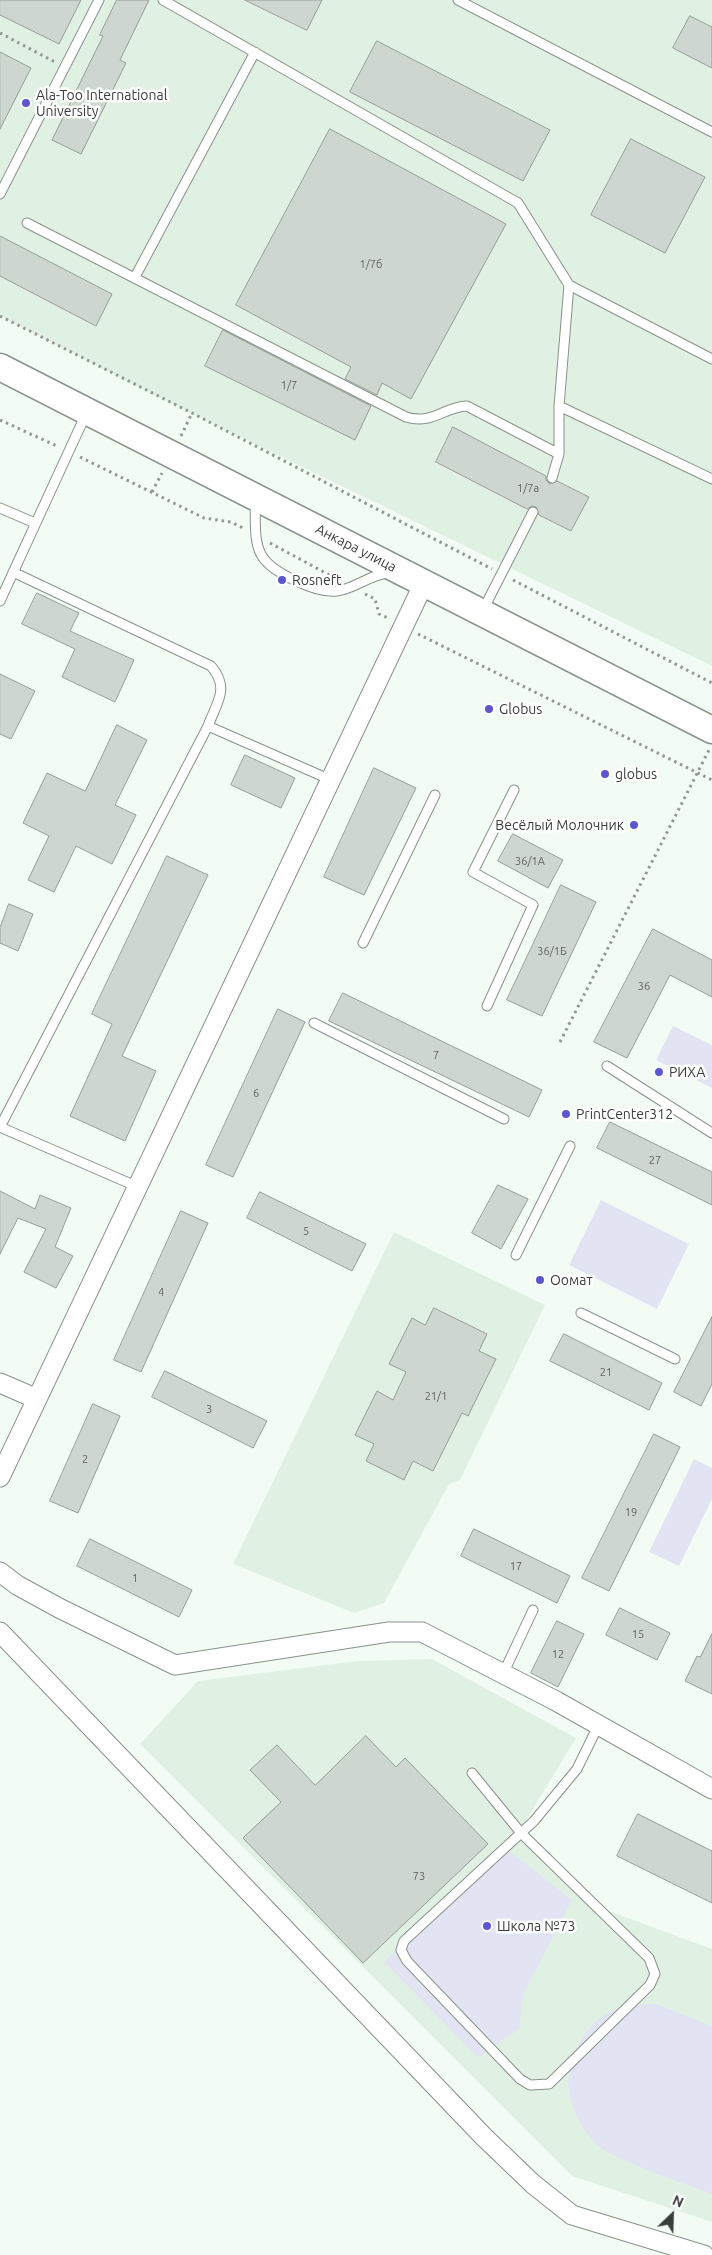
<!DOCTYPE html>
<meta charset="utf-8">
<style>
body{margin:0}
#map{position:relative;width:712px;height:2255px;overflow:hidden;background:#f2fcf4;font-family:Ubuntu,sans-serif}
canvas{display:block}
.north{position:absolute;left:647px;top:2190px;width:50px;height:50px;-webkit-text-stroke:4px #fff;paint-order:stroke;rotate:24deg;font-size:14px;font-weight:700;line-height:20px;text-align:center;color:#3a3e3b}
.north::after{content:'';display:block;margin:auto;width:18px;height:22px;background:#3a3e3b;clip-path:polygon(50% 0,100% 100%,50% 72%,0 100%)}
</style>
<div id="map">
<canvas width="712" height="2255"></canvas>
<div class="north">N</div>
</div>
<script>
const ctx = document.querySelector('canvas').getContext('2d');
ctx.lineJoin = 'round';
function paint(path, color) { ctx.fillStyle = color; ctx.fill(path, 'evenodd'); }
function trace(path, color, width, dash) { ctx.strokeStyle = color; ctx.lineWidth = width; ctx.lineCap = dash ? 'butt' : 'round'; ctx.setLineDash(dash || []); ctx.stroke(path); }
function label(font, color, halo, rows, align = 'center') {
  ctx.font = font + ' Ubuntu,sans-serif'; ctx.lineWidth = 5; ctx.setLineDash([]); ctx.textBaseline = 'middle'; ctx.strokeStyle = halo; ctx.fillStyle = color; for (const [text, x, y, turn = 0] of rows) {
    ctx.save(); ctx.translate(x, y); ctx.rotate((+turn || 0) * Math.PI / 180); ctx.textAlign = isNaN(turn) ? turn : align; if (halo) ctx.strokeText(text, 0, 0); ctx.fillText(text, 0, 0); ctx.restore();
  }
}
const built = new Path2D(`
 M0 0H712V666L158 397 0 316Z
 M394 1232 545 1305 460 1480 449 1484 384 1603 354 1613 233 1564Z
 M432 1659 576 1738 522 1827 590 1904 712 1949V2222L572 2176 140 1744 198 1681 357 1661Z`);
const green = new Path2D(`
 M673 1026 712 1045V1088L656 1060Z
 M601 1200 689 1244 657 1309 569 1265Z
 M694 1459 712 1468V1499L679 1566 649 1552Z
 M503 1846 572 1900 523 1994 519 2029 478 2057 384 1962Z
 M656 2004 712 2026V2194C687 2184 609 2159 594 2142 582 2129 571 2108 569 2091 565 2062 584 2024 611 2011 625 2005 641 2004 656 2004Z`);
const building = new Path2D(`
 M0 0H81L59 44 0 15Z
 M117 0H149L120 60 126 63 81 154 52 140 103 36 100 35Z
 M245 0H322L307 30Z
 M690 16 712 27V68L673 48Z
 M377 41 550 130 523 181 350 92Z
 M0 52 31 68 0 129Z
 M330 129 506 224 411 399 382 383 377 395 345 379 351 367 236 305Z
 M631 139 705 177 665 253 591 215Z
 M0 236 112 294 96 326 0 276Z
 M223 330 371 406 355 440 205 366Z
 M453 427 546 476V480L550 484 557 481 589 497 571 531 539 515 536 507 532 506 527 509 436 462Z
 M37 593 79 613 70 631 134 660 115 702 62 677 75 649 22 624Z
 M0 674 35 691 11 739 0 734Z
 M117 725 147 740 115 805 136 815 112 864 76 846 54 892 28 880 49 836 23 823 47 773 85 791Z
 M245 755 295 778 281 808 231 785Z
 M374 768 416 788 364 895 324 877Z
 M513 834 563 860 548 888 498 861Z
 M167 856 208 875 122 1056 156 1071 125 1141 70 1116 112 1024 92 1014Z
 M561 885 596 902 542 1016 507 1000Z
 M9 904 33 914 18 951 0 943V928Z
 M653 929 712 960V997L670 975 627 1058 594 1042Z
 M343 993 542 1090 529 1117 329 1021Z
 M278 1009 305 1022 233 1177 206 1165Z
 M610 1122 712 1172V1205L597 1148Z
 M498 1185 528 1199 501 1249 472 1233Z
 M0 1191 35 1209 40 1195 71 1208 55 1247 73 1256 56 1288 24 1272 46 1229 18 1218 0 1254Z
 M260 1192 366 1244 352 1271 247 1218Z
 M181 1211 208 1223 141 1372 114 1360Z
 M434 1308 487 1334 479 1351 496 1359 468 1416 462 1413 433 1471 413 1461 404 1480 366 1461 374 1444 355 1435 377 1391 393 1400 406 1372 389 1364 412 1318 425 1325Z
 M712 1317V1384L701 1406 674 1392Z
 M564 1334 662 1383 649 1410 550 1361Z
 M165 1371 267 1421 253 1448 152 1397Z
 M93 1404 120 1416 78 1513 50 1501Z
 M654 1434 680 1447 609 1591 582 1578Z
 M474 1529 570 1576 557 1603 461 1556Z
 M90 1539 192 1590 179 1617 77 1566Z
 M620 1608 670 1633 657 1660 606 1635Z
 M557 1621 584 1634 558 1687 531 1673Z
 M712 1634V1694L685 1681 697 1656 700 1657Z
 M366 1736 396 1767 405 1758 488 1844 363 1963 243 1838 281 1802 250 1770 277 1745 315 1785Z
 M638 1814 712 1851V1903L617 1856Z`);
const path = new Path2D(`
 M0 33 55 62
 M0 316 192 413 492 569
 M0 420 59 447
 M181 436 192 413
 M80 457 204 518 231 522 243 528
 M152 492 162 473
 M270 543 333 577
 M513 580 712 683
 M365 594 375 599 379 614 388 618
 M418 634 712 780
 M560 1042 709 750`);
const lane = new Path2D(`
 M163 0 518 203 569 285 559 406V454L552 478
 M458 0 712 132
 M0 194 99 0
 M27 223 406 417C433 425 443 407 467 406L559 454
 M135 277 255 52
 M569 285 712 359
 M559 406 712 479
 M255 502C256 518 253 542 262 556 272 573 318 594 337 591 354 589 369 575 388 573
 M0 508 35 523
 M13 572 211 666C230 688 217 702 208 726
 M0 601 86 414
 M483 610 533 512
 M363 943 435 795
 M487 1006 533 905 473 872 514 790
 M314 1023 504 1119
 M607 1066 712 1133
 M0 1127 208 726 331 780
 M0 1127 138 1187
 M516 1255 570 1146
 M581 1313 675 1359
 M503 1674 533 1610
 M472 1773 521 1833 649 1958 655 1974 650 1985 549 2084 530 2085 520 2079 407 1961 401 1950 404 1941 534 1821 577 1769 599 1724`);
const street = new Path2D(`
 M0 1383 37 1399
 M0 1477 424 583
 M0 1572 17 1585 59 1608 175 1665 389 1632H422L556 1701 712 1789
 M0 1632 484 2137 533 2184 572 2215 704 2255`);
const secondary = new Path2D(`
 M0 367 712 730`);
const markers = [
 [26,103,5,"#5d56ce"],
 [282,580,5,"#5d56ce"],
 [489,709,5,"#5d56ce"],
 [605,774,5,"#5d56ce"],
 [634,825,5,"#5d56ce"],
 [659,1072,5,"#5d56ce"],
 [566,1114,5,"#5d56ce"],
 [540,1280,5,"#5d56ce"],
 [487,1926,5,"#5d56ce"]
];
const numberNames = [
 ["1/7б",371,264],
 ["1/7",289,385],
 ["1/7а",528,488],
 ["36/1А",530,861],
 ["36/1Б",552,951],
 ["36",644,986],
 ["7",436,1055],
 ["6",256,1093],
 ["27",655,1160],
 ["5",306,1231],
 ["4",161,1292],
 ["21",606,1372],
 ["21/1",436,1396],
 ["3",209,1409],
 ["2",85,1459],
 ["19",631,1512],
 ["17",516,1566],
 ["1",135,1578],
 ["15",638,1634],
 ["12",558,1654],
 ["73",419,1876]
];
const poiNames = [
 ["Ala-Too International",36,95],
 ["University",36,111],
 ["Rosneft",292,580],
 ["Globus",499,709],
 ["globus",615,774],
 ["Весёлый Молочник",624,825,"right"],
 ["РИХА",669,1072],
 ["PrintCenter312",576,1114],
 ["Оомат",550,1280],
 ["Школа №73",497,1926]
];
const streetNames = [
 ["Анкара улица",356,548,27]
];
paint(built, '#e0f1e4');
paint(green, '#e2e4f3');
paint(building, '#cdd7cf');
trace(building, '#959f97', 1);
trace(lane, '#89928b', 11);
trace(street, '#89928b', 21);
trace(secondary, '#89928b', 29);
trace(path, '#929993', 3, [2.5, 4]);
trace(lane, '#fff', 9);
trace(street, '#fff', 19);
trace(secondary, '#fff', 26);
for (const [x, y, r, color] of markers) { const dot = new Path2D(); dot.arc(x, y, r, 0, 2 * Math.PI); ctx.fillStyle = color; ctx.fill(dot); trace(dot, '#fff', 2); }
label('11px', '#5f6460', null, numberNames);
label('14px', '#3a3e3b', '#fff', poiNames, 'left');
label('14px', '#3a3e3b', '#fff', streetNames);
</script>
